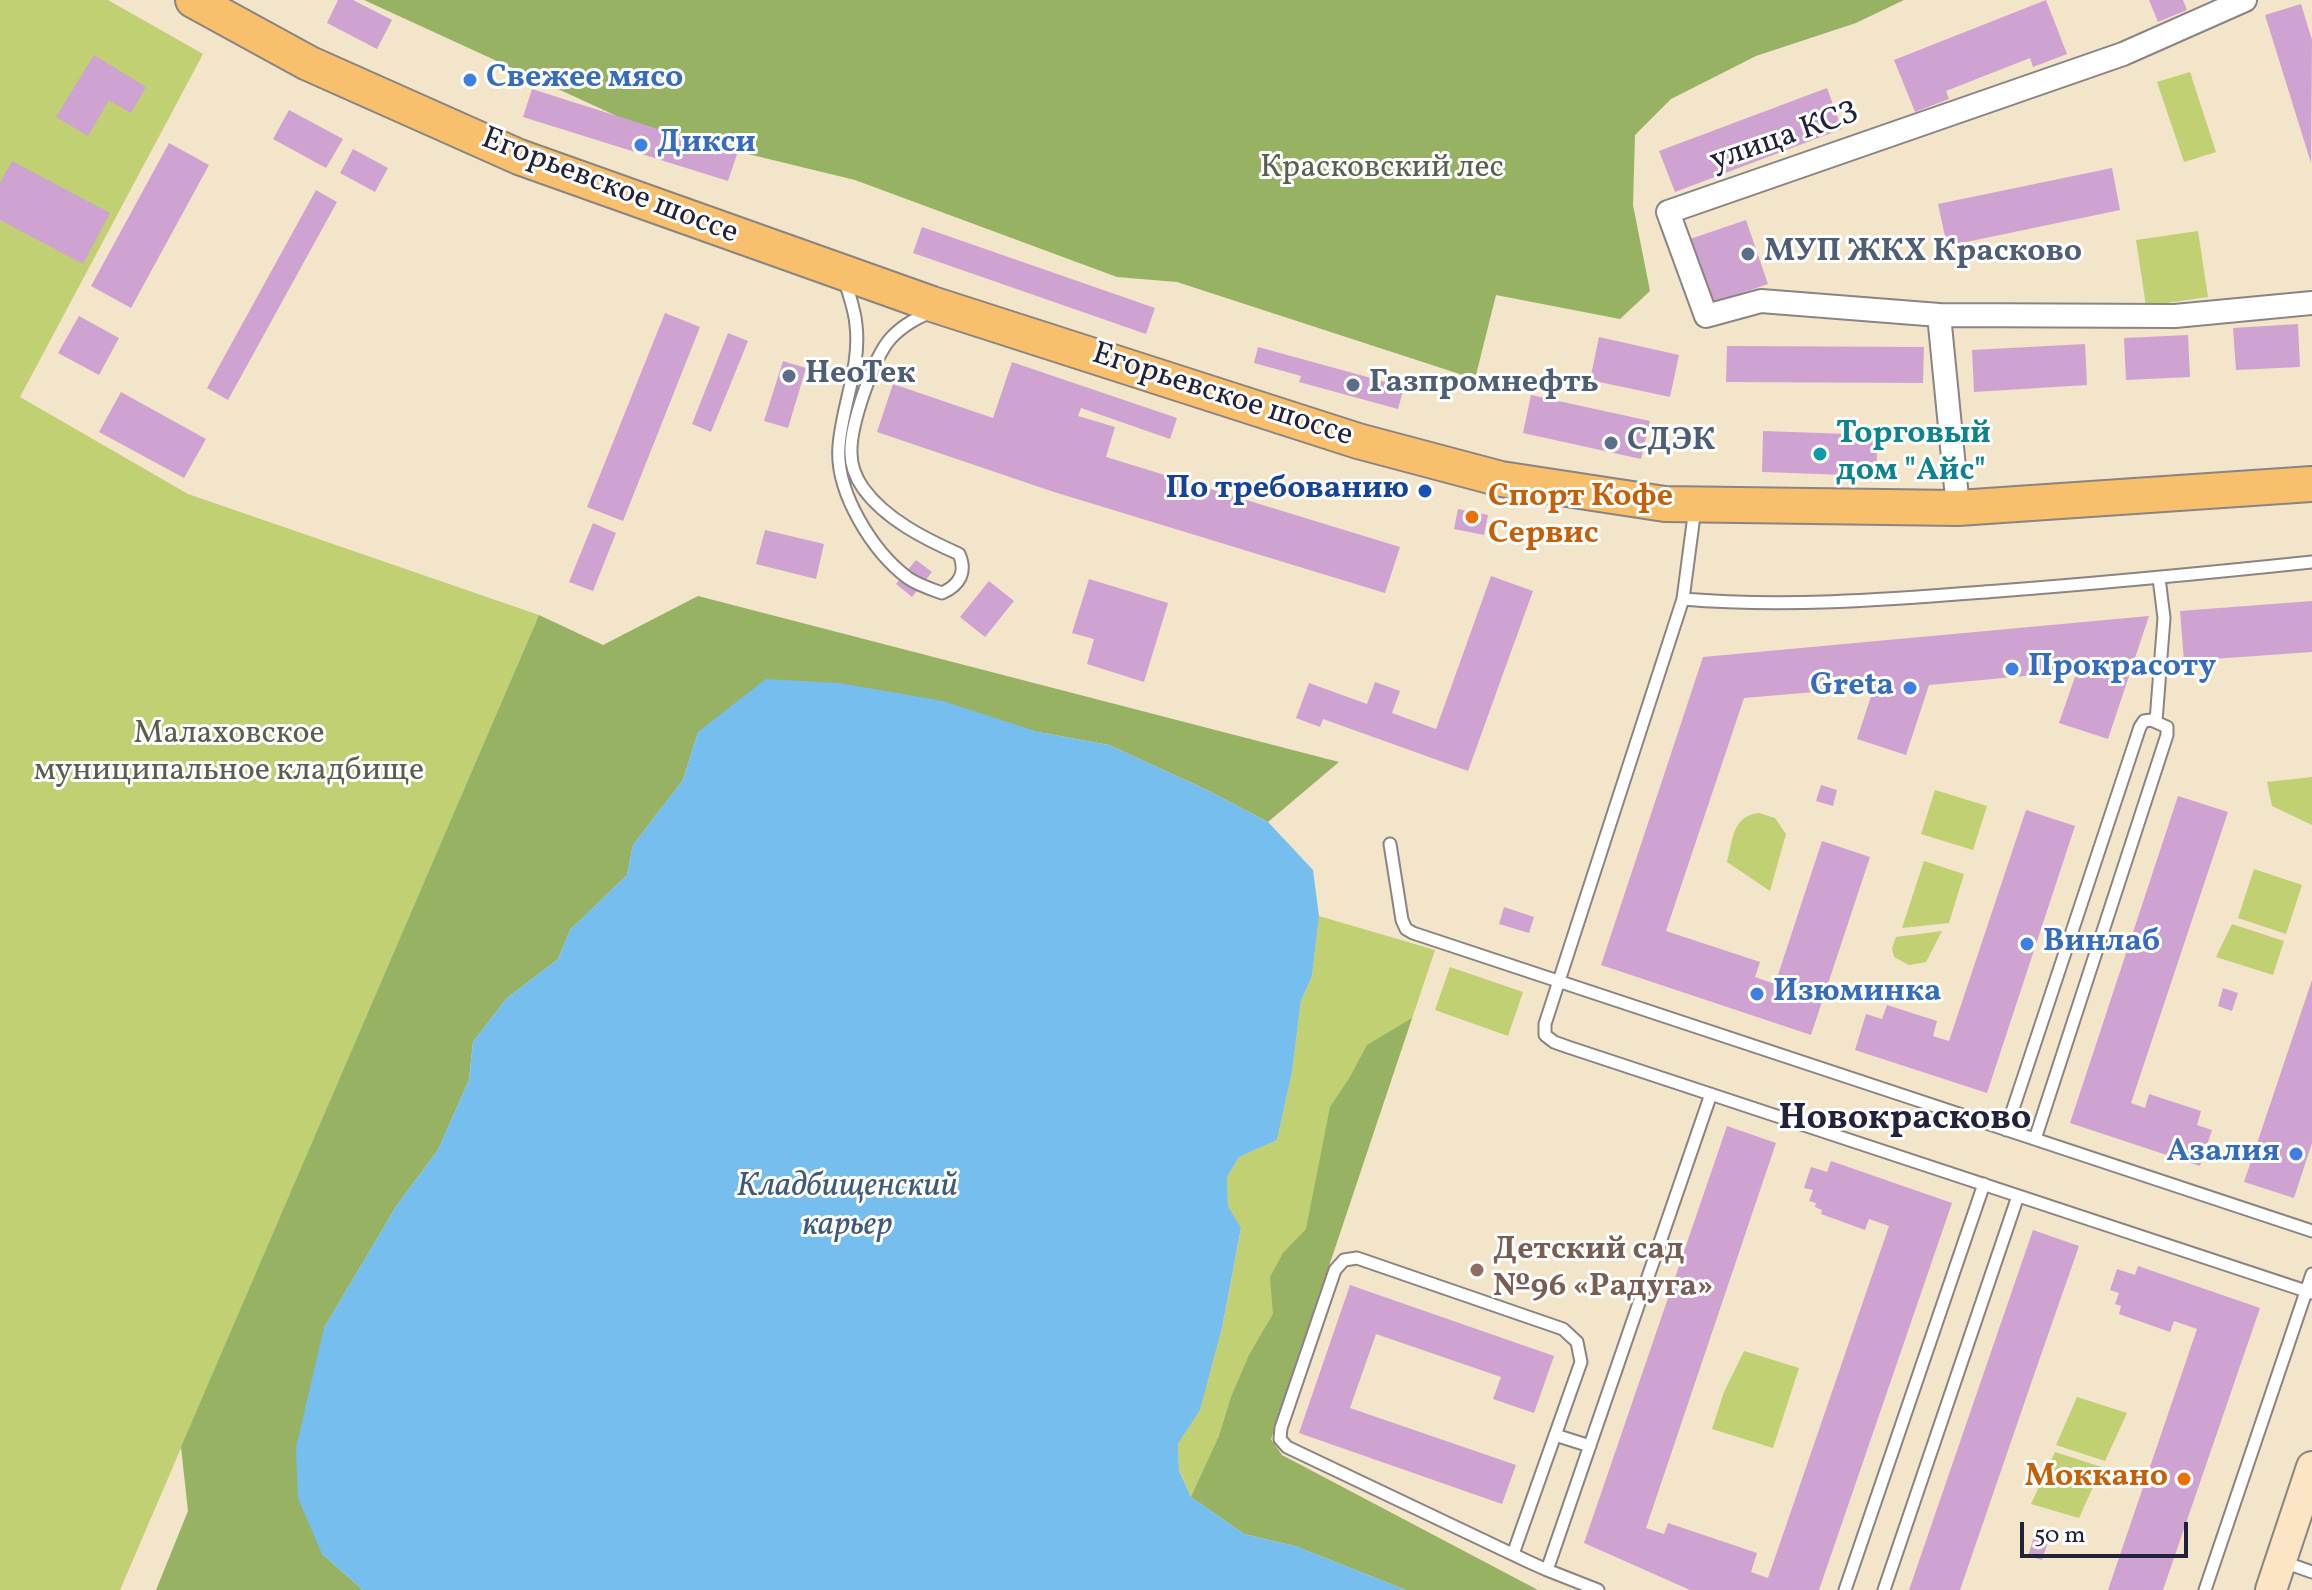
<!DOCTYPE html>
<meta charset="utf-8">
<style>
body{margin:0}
#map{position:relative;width:2312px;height:1590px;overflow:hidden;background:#f2e5ca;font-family:Vollkorn,serif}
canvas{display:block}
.scale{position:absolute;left:2020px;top:1522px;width:168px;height:36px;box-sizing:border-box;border:4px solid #22223b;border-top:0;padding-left:10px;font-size:24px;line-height:28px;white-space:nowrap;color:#22223b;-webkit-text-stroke:6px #fff;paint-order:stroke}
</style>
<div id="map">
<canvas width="2312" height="1590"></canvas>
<div class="scale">50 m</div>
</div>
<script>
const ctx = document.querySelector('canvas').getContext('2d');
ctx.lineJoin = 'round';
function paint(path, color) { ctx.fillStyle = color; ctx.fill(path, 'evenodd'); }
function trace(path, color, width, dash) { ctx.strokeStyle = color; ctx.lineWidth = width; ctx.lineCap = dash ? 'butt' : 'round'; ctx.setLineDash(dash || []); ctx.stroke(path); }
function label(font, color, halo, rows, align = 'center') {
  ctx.font = font + ' Vollkorn,serif'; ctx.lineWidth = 6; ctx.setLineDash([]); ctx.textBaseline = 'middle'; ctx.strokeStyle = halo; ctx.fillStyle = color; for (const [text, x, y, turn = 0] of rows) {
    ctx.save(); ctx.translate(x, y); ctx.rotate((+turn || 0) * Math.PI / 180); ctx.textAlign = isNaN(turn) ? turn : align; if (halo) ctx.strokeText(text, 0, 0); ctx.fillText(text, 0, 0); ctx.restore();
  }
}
const green = new Path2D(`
 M0 0H108L203 54 20 397 188 494 539 615 120 1590H0Z
 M2190 72 2216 152 2184 162 2157 82Z
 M2198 231 2208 297 2146 306 2136 240Z
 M2312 777V825L2272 806 2267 782Z
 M1935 790 1987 806 1973 850 1921 834Z
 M1759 813 1775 818 1786 834 1770 891 1727 862C1733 840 1732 816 1759 813Z
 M1924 861 1964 874 1949 923 1902 928Z
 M2254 869 2302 885 2286 934 2238 918Z
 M1319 916 1435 950 1271 1439 1191 1497 1179 1469 1178 1444 1200 1409 1222 1328 1241 1229 1228 1206 1227 1177 1239 1157 1277 1140 1292 1072 1301 1001 1312 976Z
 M2232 924 2284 941 2273 975 2216 957Z
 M1942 931 1926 962 1909 965 1894 957 1892 948 1896 937Z
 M1450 967 1523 992 1508 1036 1435 1010Z
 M1744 1351 1799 1368 1773 1448 1712 1429 1724 1392Z
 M2077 1397 2127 1413 2105 1461 2056 1445Z
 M2055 1452 2102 1467 2079 1518 2031 1504Z`);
const forest = new Path2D(`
 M364 0H1904L1856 23 1756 56 1671 99 1635 135 1633 205 1650 291 1620 319 1496 295 1475 379 1177 282 1117 277 855 180 645 129Z
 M698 596 1339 762 1268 822 1205 789 1109 745 1038 732H698L683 780 633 845 627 875 570 930 558 959 506 999 473 1042 469 1080 438 1150 397 1205 324 1328 322 1554 363 1590H156L188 1511 181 1447 539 615 603 645Z
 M1412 1018 1271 1439 1282 1455 1538 1590H1406L1295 1546 1244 1534 1191 1497 1219 1436 1231 1397 1249 1355 1273 1314 1270 1277 1283 1253 1306 1229 1330 1107 1350 1077 1367 1045Z`);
const water = new Path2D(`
 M766 679 839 683 943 701 1038 732 1109 745 1205 789 1268 822 1313 870 1319 916 1312 976 1301 1001 1292 1072 1277 1140 1239 1157 1227 1177 1228 1206 1241 1228 1222 1328 1200 1410 1178 1444 1179 1470 1191 1497 1244 1534 1295 1546 1406 1590H363L322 1554 298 1498 296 1448 324 1328 397 1205 438 1150 469 1080 473 1042 506 999 558 959 570 930 627 875 633 845 683 780 698 732Z`);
const building = new Path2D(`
 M338 0H353L392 20 377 49 327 23Z
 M2046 0 2067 54 2033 67 2030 58 1946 91 1949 99 1915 112 1894 60Z
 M2149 0H2183L2187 10 2158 22Z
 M2301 4 2312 40 2311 163 2265 15Z
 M94 55 146 87 131 113 109 100 88 136 56 117Z
 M1827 88 1842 129 1675 192 1659 151Z
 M532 89 737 154 728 181 523 117Z
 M289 110 343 139 326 168 273 139Z
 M169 143 209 165 131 308 91 286Z
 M353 149 388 168 375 192 340 173Z
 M12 161 110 213 83 264 0 220V183Z
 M2112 168 2120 210 1947 246 1938 204Z
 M316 190 337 202 228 400 207 388Z
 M1746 220 1768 284 1712 303 1690 239Z
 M922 227 1155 308 1146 334 913 253Z
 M665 313 700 327 623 521 587 507Z
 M79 316 119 338 99 375 58 353Z
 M2298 324 2300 367 2236 370 2233 328Z
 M728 333 748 341 711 432 692 424Z
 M2188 335 2190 377 2126 380 2124 338Z
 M1599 337 1679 355 1670 397 1590 380Z
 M2085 344 2087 385 1974 392 1972 350Z
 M1727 346 1924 347 1923 383 1726 382Z
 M1258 347 1404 387 1398 409 1299 382 1301 376 1254 363Z
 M783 361 806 368 788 428 764 421Z
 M1012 362 1177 418 1170 439 1081 408 1078 416 1115 427 1106 457 1400 547 1385 593 1054 492 877 432 893 384 993 418Z
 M121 392 206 439 184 478 99 432Z
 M1531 395 1650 421 1641 459 1523 433Z
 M1763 431 1878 435 1876 476 1762 472Z
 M1458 509 1488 515 1484 535 1454 529Z
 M593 523 616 533 593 591 569 582Z
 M765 530 824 544 816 579 756 564Z
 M916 560 932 572 912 597 896 584Z
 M1491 576 1533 591 1468 771 1323 719 1320 727 1296 718 1309 683 1367 704 1375 682 1400 691 1392 713 1436 729Z
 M1089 579 1168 603 1144 682 1087 664 1094 639 1072 633Z
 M989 581 1014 601 985 637 960 617Z
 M2312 601V652L2184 661 2180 611Z
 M2149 616 2108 739 2059 723 2077 671 1929 685 1906 755 1857 739 1874 687 1744 698 1666 931 1760 962 1755 977 1775 984 1822 841 1870 857 1811 1035 1601 965 1703 657Z
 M1821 785 1837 790 1833 806 1816 801Z
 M2178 796 2228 812 2131 1103 2145 1108 2149 1094 2201 1111 2197 1125 2212 1130 2200 1166 2070 1123Z
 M2026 810 2075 826 1987 1093 1855 1050 1866 1014 1882 1019 1887 1005 1937 1021 1933 1036 1949 1041Z
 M1504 907 1534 917 1529 933 1499 924Z
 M2312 980V1143L2294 1198 2244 1182Z
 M2223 988 2238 993 2232 1011 2218 1006Z
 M1727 1126 1776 1143 1646 1528 1664 1534 1668 1523 1757 1553 1751 1572 1768 1578 1889 1226 1869 1219 1865 1230 1821 1214 1822 1210 1815 1207 1816 1203 1809 1201 1813 1190 1804 1188 1811 1167 1827 1172 1831 1161 1952 1203 1819 1590H1690L1584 1543Z
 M2033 1230 2079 1246 2035 1372 1960 1590H1909Z
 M2138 1266 2260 1308 2163 1590H2108L2197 1329 2174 1321 2170 1332 2119 1314 2121 1306 2115 1304 2119 1293 2110 1290 2117 1269 2135 1275Z
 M1350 1285 1554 1356 1534 1413 1493 1399 1501 1377 1376 1334 1350 1408 1516 1465 1502 1504 1299 1433Z
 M2034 1537 2048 1542 2042 1560 2028 1556Z`);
const lane = new Path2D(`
 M844 277C848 293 855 309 856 325 861 367 842 405 839 446 835 492 873 552 908 578 918 585 931 589 942 593 960 585 967 572 959 554 925 539 885 519 863 488 856 478 851 466 851 453 850 426 873 358 891 338 903 325 917 318 933 311
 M1695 508 1683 599 1545 1024V1035L1554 1042 1568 1047 2312 1293
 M1683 599C1788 608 1893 599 1998 591 2103 583 2207 573 2312 562
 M2156 721 2164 618 2159 578
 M1390 844 1402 920 1406 929 1413 933 2312 1231
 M2006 1130 2140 727 2144 721 2151 720 2167 727V735L2035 1139
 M1555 1435 1590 1446
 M1513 1554 1581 1362 1577 1342 1563 1329 1357 1258 1344 1260 1335 1270 1281 1428 1280 1439 1287 1447 1527 1561 1547 1570
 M2281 1561 2312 1572
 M1598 1590 1547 1570 1711 1094
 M1845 1590 1984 1184
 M1884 1590 2018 1196
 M2205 1590 2312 1274`);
const street = new Path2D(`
 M1939 315 2175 316 2312 303
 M1958 508 1939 315 1761 301 1706 316 1668 212 2123 54 2245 0`);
const secondary = new Path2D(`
 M2271 1590 2312 1467`);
const primary = new Path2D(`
 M193 0 308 63 519 157 932 304 1358 441 1501 479 1665 504 1958 508 2312 484`);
const markers = [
 [470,80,8,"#3f7fe0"],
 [641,145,8,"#3f7fe0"],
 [1748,254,8,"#5c6f8a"],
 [789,376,8,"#5c6f8a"],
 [1353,385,8,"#5c6f8a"],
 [1611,443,8,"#5c6f8a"],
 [1820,454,8,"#0f9aa8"],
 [1425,491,8,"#1a4fb4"],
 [1472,517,8,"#e8710a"],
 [2012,669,8,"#3f7fe0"],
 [1910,688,8,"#3f7fe0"],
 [2027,944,8,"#3f7fe0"],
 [1757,994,8,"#3f7fe0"],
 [2296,1154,8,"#3f7fe0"],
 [1477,1270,8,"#8d6e63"],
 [2184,1479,8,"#e8710a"]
];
const shopNames = [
 ["Свежее мясо",486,80],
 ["Дикси",657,145],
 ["Прокрасоту",2028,669],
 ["Greta",1894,688,"right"],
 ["Винлаб",2043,944],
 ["Изюминка",1773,994],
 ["Азалия",2280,1154,"right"]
];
const streetNames = [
 ["улица КСЗ",1785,139,-19],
 ["Егорьевское шоссе",609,188,21],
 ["Егорьевское шоссе",1222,397,18]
];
const parkNames = [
 ["Красковский лес",1382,170],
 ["Малаховское",229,736],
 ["муниципальное кладбище",229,773]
];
const serviceNames = [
 ["МУП ЖКХ Красково",1764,254],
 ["НеоТек",805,376],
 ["Газпромнефть",1369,385],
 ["СДЭК",1627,443]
];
const cultureNames = [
 ["Торговый",1836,436],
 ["дом \"Айс\"",1836,473]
];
const transitNames = [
 ["По требованию",1409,491]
];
const foodNames = [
 ["Спорт Кофе",1488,499],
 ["Сервис",1488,536],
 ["Моккано",2168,1479,"right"]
];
const educationNames = [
 ["Детский сад",1493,1252],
 ["№96 «Радуга»",1493,1289]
];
const waterNames = [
 ["Кладбищенский",847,1189],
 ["карьер",847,1228]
];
const quarterNames = [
 ["Новокрасково",1905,1121]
];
paint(green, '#c0d072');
paint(forest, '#98b264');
paint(water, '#76beee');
paint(building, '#cfa3d1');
trace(lane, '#8a8482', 15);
trace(street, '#8a8482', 26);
trace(secondary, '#8a8482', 34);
trace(primary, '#8a8482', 38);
trace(lane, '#fff', 11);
trace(street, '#fff', 22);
trace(secondary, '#fce5c4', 30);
trace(primary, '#f8bf6c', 34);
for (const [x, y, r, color] of markers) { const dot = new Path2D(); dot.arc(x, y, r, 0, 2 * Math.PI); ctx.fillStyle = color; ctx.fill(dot); trace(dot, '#fff', 3); }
label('bold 32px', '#366cbe', '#fff', shopNames, 'left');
label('32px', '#22223b', '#fff', streetNames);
label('32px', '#595f4e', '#fff', parkNames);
label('bold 32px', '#4e5e75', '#fff', serviceNames, 'left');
label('bold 32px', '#0d838f', '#fff', cultureNames, 'left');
label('bold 32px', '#164399', '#fff', transitNames, 'right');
label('bold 32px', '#c56008', '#fff', foodNames, 'left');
label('bold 32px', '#785e54', '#fff', educationNames, 'left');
label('italic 34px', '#3f597a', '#fff', waterNames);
label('bold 36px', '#22223b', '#fff', quarterNames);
</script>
